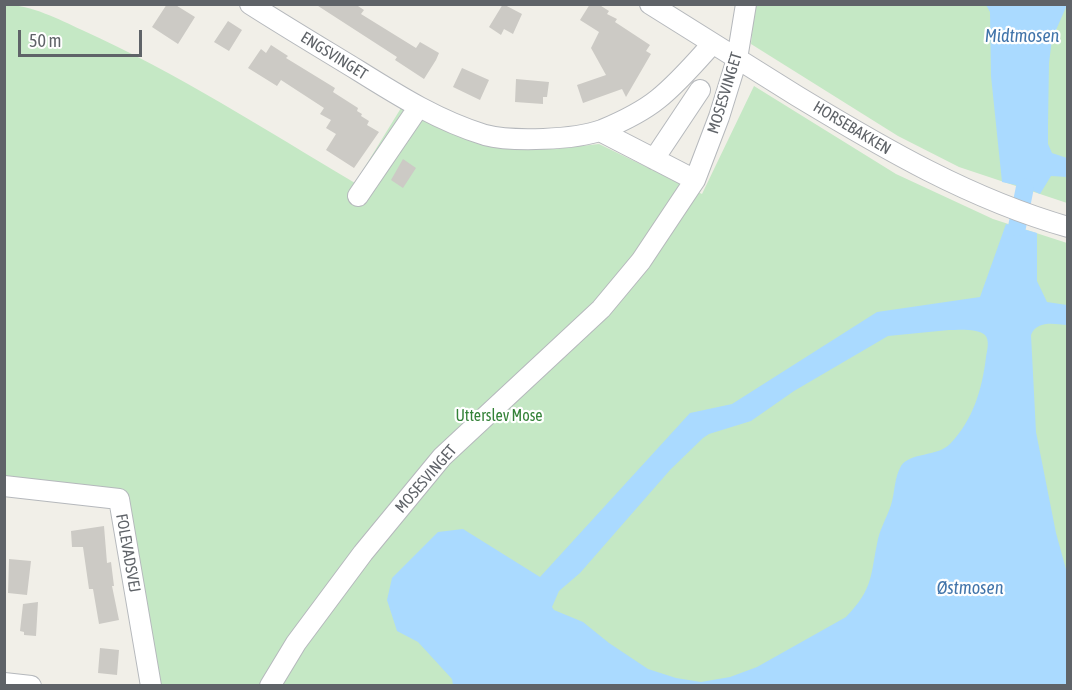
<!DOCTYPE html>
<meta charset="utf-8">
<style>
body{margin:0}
#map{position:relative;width:1072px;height:690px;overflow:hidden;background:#f1efe8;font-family:"Asap Condensed",sans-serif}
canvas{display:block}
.frame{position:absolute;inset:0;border:6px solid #5f6368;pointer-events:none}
.scale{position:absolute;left:18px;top:30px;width:124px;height:27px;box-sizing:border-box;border:3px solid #5f6368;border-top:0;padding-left:8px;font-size:18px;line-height:21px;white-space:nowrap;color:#5f6368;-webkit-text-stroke:4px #fff;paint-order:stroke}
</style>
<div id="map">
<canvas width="1072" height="690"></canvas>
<div class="frame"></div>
<div class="scale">50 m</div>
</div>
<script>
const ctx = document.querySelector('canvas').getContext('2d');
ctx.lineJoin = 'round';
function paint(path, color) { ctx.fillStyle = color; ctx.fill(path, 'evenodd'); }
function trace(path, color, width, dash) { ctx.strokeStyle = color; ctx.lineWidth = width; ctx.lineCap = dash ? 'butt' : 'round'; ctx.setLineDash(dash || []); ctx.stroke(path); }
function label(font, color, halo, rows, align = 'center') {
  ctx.font = font + ' "Asap Condensed",sans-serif'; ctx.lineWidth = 4.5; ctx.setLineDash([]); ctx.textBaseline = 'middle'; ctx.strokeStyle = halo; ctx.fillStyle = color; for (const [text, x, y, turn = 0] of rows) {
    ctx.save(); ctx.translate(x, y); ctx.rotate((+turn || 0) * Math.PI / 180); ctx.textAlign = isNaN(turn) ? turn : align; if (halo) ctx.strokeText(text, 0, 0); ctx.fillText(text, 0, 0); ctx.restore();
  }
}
const green = new Path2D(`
 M5 5C32 5 58 19 82 30 177 73 266 130 355 183L401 108 509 147 554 149 599 144 702 194 754 86 896 174 993 219 1067 243V685H160L128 498 5 482Z
 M755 5H1067V203L959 167 898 136 751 44Z`);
const water = new Path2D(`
 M986 5H1067L1052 39 1049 63 1048 125V144L1052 153 1067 158V177L1051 176 1040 194 1025 187 1002 182 991 76 990 12Z
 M1006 224 1037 233V281L1047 302 1067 305V325C1054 324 1037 320 1031 335L1036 432 1056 533 1067 573V685H453L452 679 418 642 397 631 387 600 392 578 438 532 463 529 540 577 690 413 732 404 877 312 980 297ZM949 330C958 330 977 328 985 335 990 340 987 351 986 357 982 390 973 420 950 444 937 457 910 452 901 466 894 478 895 493 891 505 887 517 881 527 878 539 870 576 874 588 846 617L757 667 730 677 701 682 676 678 648 669 609 643 583 622 554 610 552 607 559 591 580 573 670 470 703 438 709 434 751 421 794 391 888 336Z`);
const canal = new Path2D(`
 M1017 227 1025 187`);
const building = new Path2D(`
 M167 4H174L195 17 178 44 152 27Z
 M315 4H355L364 10 361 14 416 48 420 42 439 53 436 60 424 79 395 60 397 57Z
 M503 4 522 14 513 34 504 29 501 35 489 27Z
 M590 4H598L609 11 607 14 617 19 615 22 650 45 646 51 651 54 626 97 622 89 583 103 577 85 606 75 591 48 599 32 580 20Z
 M228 21 242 30 229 51 214 42Z
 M271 45 288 56 286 58 335 88 333 92 358 108 357 111 362 114 361 116 369 121 367 125 379 132 354 168 326 150 336 134 326 128 331 120 320 114 324 108 281 80 277 86 248 68 261 49 266 53Z
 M462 68 489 80 480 100 453 87Z
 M516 79 549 82 547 97H543V104L515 102Z
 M403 159 416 168 403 188 391 180Z
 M104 526 107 563 111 562 114 586H112L119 620 99 624 93 589H89L83 547H72L71 531Z
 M9 559 31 561 27 595 8 593Z
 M38 602 36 636 24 635V632L20 631 23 604Z
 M100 648 119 650 117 675 98 673Z`);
const minor = new Path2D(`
 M250 4C286 27 323 49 359 71 399 96 439 121 485 135 512 142 575 140 602 130 621 122 642 112 658 99 678 83 695 63 712 44
 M650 4C699 35 748 65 797 96 883 148 970 199 1068 227
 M600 131 695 180
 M654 159 700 90
 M358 196 418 108
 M4 486 119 499 151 686
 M4 683 31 686
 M270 686 296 643 363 553 442 457 601 309 641 261 695 180 719 117 737 59 746 4`);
const streetNames = [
 ["ENGSVINGET",334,56,32],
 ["MOSESVINGET",725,93,-73],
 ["HORSEBAKKEN",852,128,31],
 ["MOSESVINGET",426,479,-49],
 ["FOLEVADSVEJ",128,553,80]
];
const parkNames = [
 ["Utterslev Mose",499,416]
];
const waterNames = [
 ["Midtmosen",1022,36],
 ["Østmosen",970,588]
];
paint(green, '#c5e8c5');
paint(water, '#aadaff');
trace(canal, '#aadaff', 18);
paint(building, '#cccac5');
trace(minor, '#b5b8bc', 22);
trace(minor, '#fff', 20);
label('16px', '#5f6368', '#fff', streetNames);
label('16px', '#348238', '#fff', parkNames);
label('italic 18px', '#4174aa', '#fff', waterNames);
</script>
